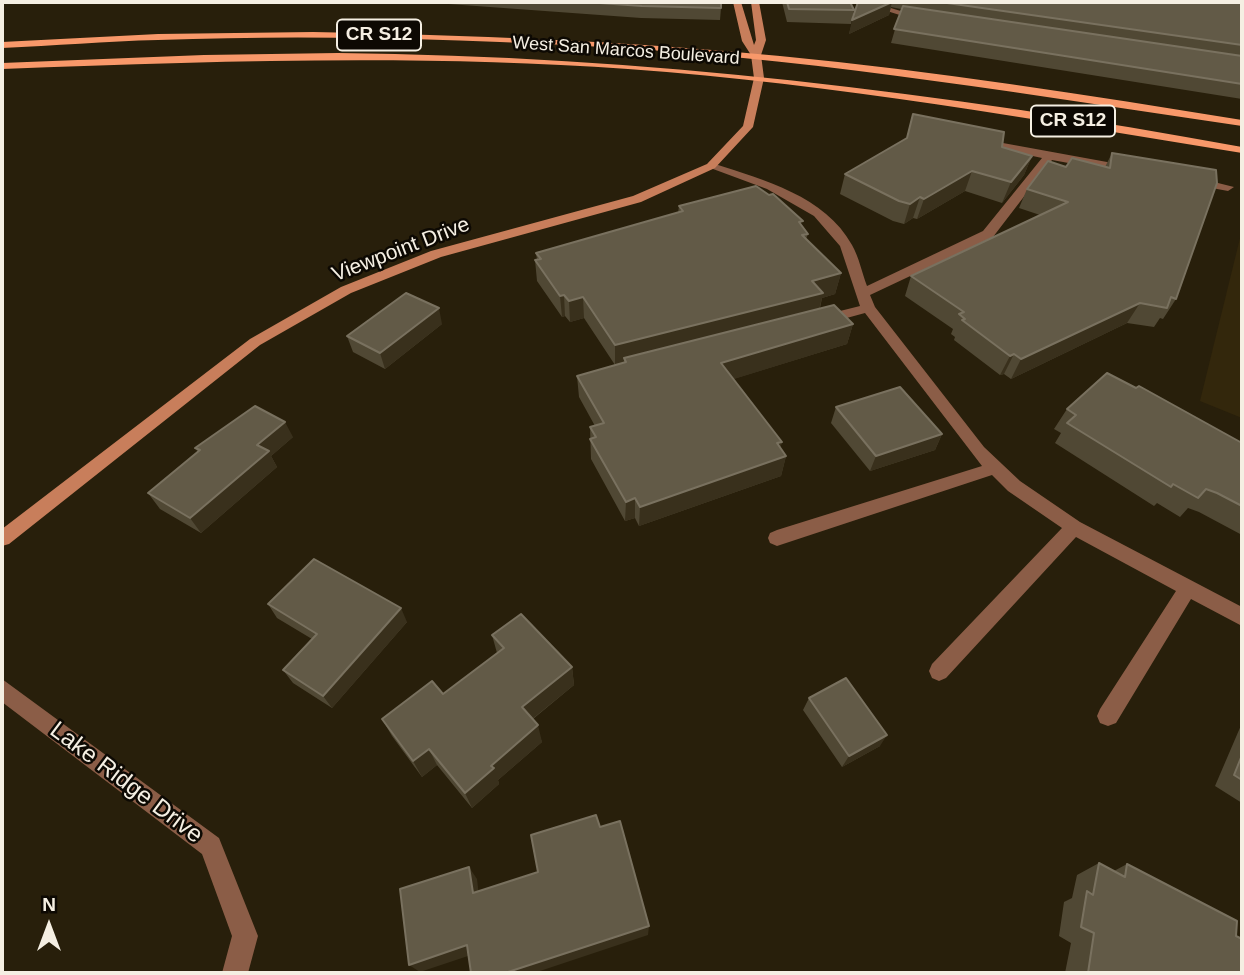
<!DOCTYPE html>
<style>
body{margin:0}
#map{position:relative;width:1244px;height:975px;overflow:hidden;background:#281f0b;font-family:Helvetica,sans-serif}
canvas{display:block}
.frame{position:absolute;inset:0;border:4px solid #f5efe3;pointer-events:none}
.north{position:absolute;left:14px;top:891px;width:70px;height:70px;-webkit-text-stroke:5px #0d0903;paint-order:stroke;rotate:0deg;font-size:19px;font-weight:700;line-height:28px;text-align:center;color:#f5efe3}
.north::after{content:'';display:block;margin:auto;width:24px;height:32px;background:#f5efe3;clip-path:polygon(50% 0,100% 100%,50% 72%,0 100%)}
</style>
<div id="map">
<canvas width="1244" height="975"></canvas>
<div class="frame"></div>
<div class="north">N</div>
</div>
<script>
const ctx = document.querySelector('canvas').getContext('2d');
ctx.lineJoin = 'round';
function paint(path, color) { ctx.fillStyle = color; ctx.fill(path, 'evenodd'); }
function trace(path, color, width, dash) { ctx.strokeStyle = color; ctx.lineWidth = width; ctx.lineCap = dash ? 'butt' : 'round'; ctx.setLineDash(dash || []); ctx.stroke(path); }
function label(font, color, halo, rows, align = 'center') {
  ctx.font = font + ' Helvetica,sans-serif'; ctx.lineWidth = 5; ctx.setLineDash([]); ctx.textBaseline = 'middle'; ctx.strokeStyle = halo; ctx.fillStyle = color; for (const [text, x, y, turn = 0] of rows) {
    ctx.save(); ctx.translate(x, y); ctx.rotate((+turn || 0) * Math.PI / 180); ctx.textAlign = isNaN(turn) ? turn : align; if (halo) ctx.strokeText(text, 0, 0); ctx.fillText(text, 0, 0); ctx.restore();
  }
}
const built = new Path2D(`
 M1242 230V418L1200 401Z`);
const lane = new Path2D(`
 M981 139 1129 166 1135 170 1129 174 1052 160 993 237 870 295 875 307 984 447 1020 481 1080 522 1242 607V626L1191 599 1116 723 1108 726 1100 723 1097 716 1100 709 1176 591 1076 537 946 678 939 681 932 678 929 671 932 664 1062 528 1008 491 992 475 777 546 770 543 768 538 770 533 777 530 982 466 865 313 821 325 816 323V317L860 306 840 246 814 216 767 189 705 166 715 164C764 180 825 196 852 245 859 257 862 273 867 286L983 231 1042 158 977 144 975 142Z
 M1194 177 1234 187 1228 191 1190 184 1188 181Z`);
const street = new Path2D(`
 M858 2H871L927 19 919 21Z
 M2 679 219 838 258 936 248 973H222L232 936 202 854 2 702Z`);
const secondary = new Path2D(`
 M733 2H741L754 45 756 40 751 2H759L766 40 761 55 764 78 753 127 715 168 641 202 441 257 351 293 260 345 9 544 2 546V529L250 339 341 287 431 251 633 196 707 164 743 126 754 78 751 55 742 41Z`);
const primary = new Path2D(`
 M313 32C469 35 624 41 780 56 935 71 1088 95 1242 120V126C1036 96 830 61 621 48 467 39 312 34 158 40 106 41 54 46 2 48V42L158 34Z
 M338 53C643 56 943 92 1242 147V153C1038 120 835 84 628 69 419 54 211 61 2 69V63L204 55Z`);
const wall = new Path2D(`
 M421 2H721V8L720 20 641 18Z
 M782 2H850L854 10 851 24 787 22Z
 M858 2H1242V99L891 43 901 9 891 7 889 15 849 34Z
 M1002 147 1032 156 1024 175 1002 203 965 191 917 219 913 218 904 224 893 221 840 194 845 174Z
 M1112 153 1176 299 1163 319 1160 318 1154 327 1127 323 1011 379 1004 374 1000 375 954 340 955 337 951 334 953 329 905 296 911 276 1040 215 1019 208 1027 189 1066 167H1105Z
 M679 206 802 226 808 234 806 239 841 273 835 294 822 298 820 308 853 324 847 344 733 379 782 442 780 448 786 456 781 476 639 526 635 518 625 521 591 459 590 427 595 426 579 397 577 376 615 365 584 318 570 322 565 316 562 317 537 281 535 260H537L536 253 678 213Z
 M442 324 385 369 353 352 347 336Z
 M836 407 942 434 935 450 870 471 831 423Z
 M1067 409 1242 443V535L1199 512 1188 508 1180 517 1157 503 1154 506 1055 443 1061 433 1054 429Z
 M293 437 271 456 277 467 201 533 160 509 148 493 198 452 195 448Z
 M268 604 407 622 332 708 293 683 283 670 312 639 277 618Z
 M492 635 572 667 574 685 533 719 542 742 498 780 499 784 472 808 437 765 422 777 392 736 382 719 443 694 497 653Z
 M809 698 880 746 842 767 803 710Z
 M1242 723V803L1215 786Z
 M1099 863 1114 871 1127 864 1236 936 1242 973H1065L1071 943 1059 936 1064 902 1072 898 1077 875Z`);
const shadedWall = new Path2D(`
 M892 2 889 15 849 34 852 20Z
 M1032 156 1024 175 1002 203 1011 182Z
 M972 171 965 191 917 219 924 199Z
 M920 197 913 218 904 224 910 204Z
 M841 273 835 294 822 298 818 314 624 358V364L615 366V345Z
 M564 295 565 316 562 317 560 296Z
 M583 297 584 318 570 322 569 301Z
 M1140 303 1127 323 1011 379 1021 359Z
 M439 308 442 324 385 369 380 353Z
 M853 324 847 344 718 384 721 363Z
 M1014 354 1004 374 1000 375 1010 356Z
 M285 422 293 437 271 456 277 467 201 533 190 518 257 445Z
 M942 434 935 450 870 471 876 456Z
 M782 442 777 459 786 456 781 476 639 526 640 507Z
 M635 498V518L625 521 626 502Z
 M401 608 407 622 332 708 323 696Z
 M572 667 574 685 526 724 522 707Z
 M538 725 542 742 498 780 499 784 472 808 465 793 491 766Z
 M887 735 880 746 842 767 849 756Z
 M429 749 437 765 422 777 413 761Z
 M469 867 477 879 480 904 473 893Z
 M649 926 648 935 534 973H505Z
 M467 945 474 954 420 972 409 965Z`);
const building = new Path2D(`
 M585 2H721V8L642 6Z
 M787 2H850L854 10 789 9Z
 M858 2H892L852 20Z
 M940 2H1242V45Z
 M903 6 1242 56V84L894 29Z
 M913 114 1004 132 1002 147 1032 156 1011 182 972 171 924 199 920 197 910 204 899 201 845 174 907 138Z
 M1112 153 1216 170 1217 183 1176 299 1171 297 1167 308 1140 303 1021 359 1014 354 1010 356 962 320 965 319 959 314 964 312 911 276 1068 202 1027 189 1048 161 1066 167 1072 158 1110 168Z
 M756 186 769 195 773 194 803 221 799 222 808 234 802 235 841 273 812 281 823 293 615 345 583 297 569 301 564 295 560 296 535 260 541 259 536 253 683 211 679 206Z
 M406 293 439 308 380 353 347 336Z
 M834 305 853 324 721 363 782 442 777 443 786 456 640 507 635 498 626 502 590 439 596 437 590 427 604 423 577 376 626 362 624 358Z
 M1107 373 1136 388 1139 386 1242 443V506L1217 493 1206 489 1198 498 1173 484 1171 487 1067 423 1076 415 1067 409Z
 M900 387 942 434 876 456 836 407Z
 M255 406 285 422 257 445 269 451 190 518 148 493 200 450 195 448Z
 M314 559 401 608 323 696 283 670 317 634 268 604Z
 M521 614 572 667 522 707 538 725 491 766 494 768 465 793 429 749 413 761 382 719 432 681 443 694 504 648 492 635Z
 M846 678 887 735 849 756 809 698Z
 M1242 755V780L1234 775Z
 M596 815 600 827 620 821 649 926 505 973H471L467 945 409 965 400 889 469 867 473 893 538 872 531 835Z
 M1099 863 1125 877 1127 864 1237 921 1236 936 1242 939V973H1088L1094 933 1081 927 1087 891 1093 895Z`);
const farStreetnames = [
 ["West San Marcos Boulevard",626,51,4]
];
const shields = [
 [379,35,84],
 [1073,121,84]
];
const shieldNames = [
 ["CR S12",379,35],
 ["CR S12",1073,121]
];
const streetNames = [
 ["Viewpoint Drive",401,250,-21]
];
const nearStreetnames = [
 ["Lake Ridge Drive",126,783,37]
];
paint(built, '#33270c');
paint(lane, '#8b5d47');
paint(street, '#8b5d47');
paint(secondary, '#c87e5b');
paint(primary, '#f8986a');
paint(wall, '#504834');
paint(shadedWall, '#39301c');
paint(building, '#625a47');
trace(building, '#79715f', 2);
label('18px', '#f5efe3', '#0d0903', farStreetnames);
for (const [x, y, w] of shields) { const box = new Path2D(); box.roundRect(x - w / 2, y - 15.5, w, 31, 5); ctx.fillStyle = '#0d0903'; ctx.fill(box); trace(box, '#f5efe3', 2); }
label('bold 19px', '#f5efe3', null, shieldNames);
label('21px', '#f5efe3', '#0d0903', streetNames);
label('24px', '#f5efe3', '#0d0903', nearStreetnames);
</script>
